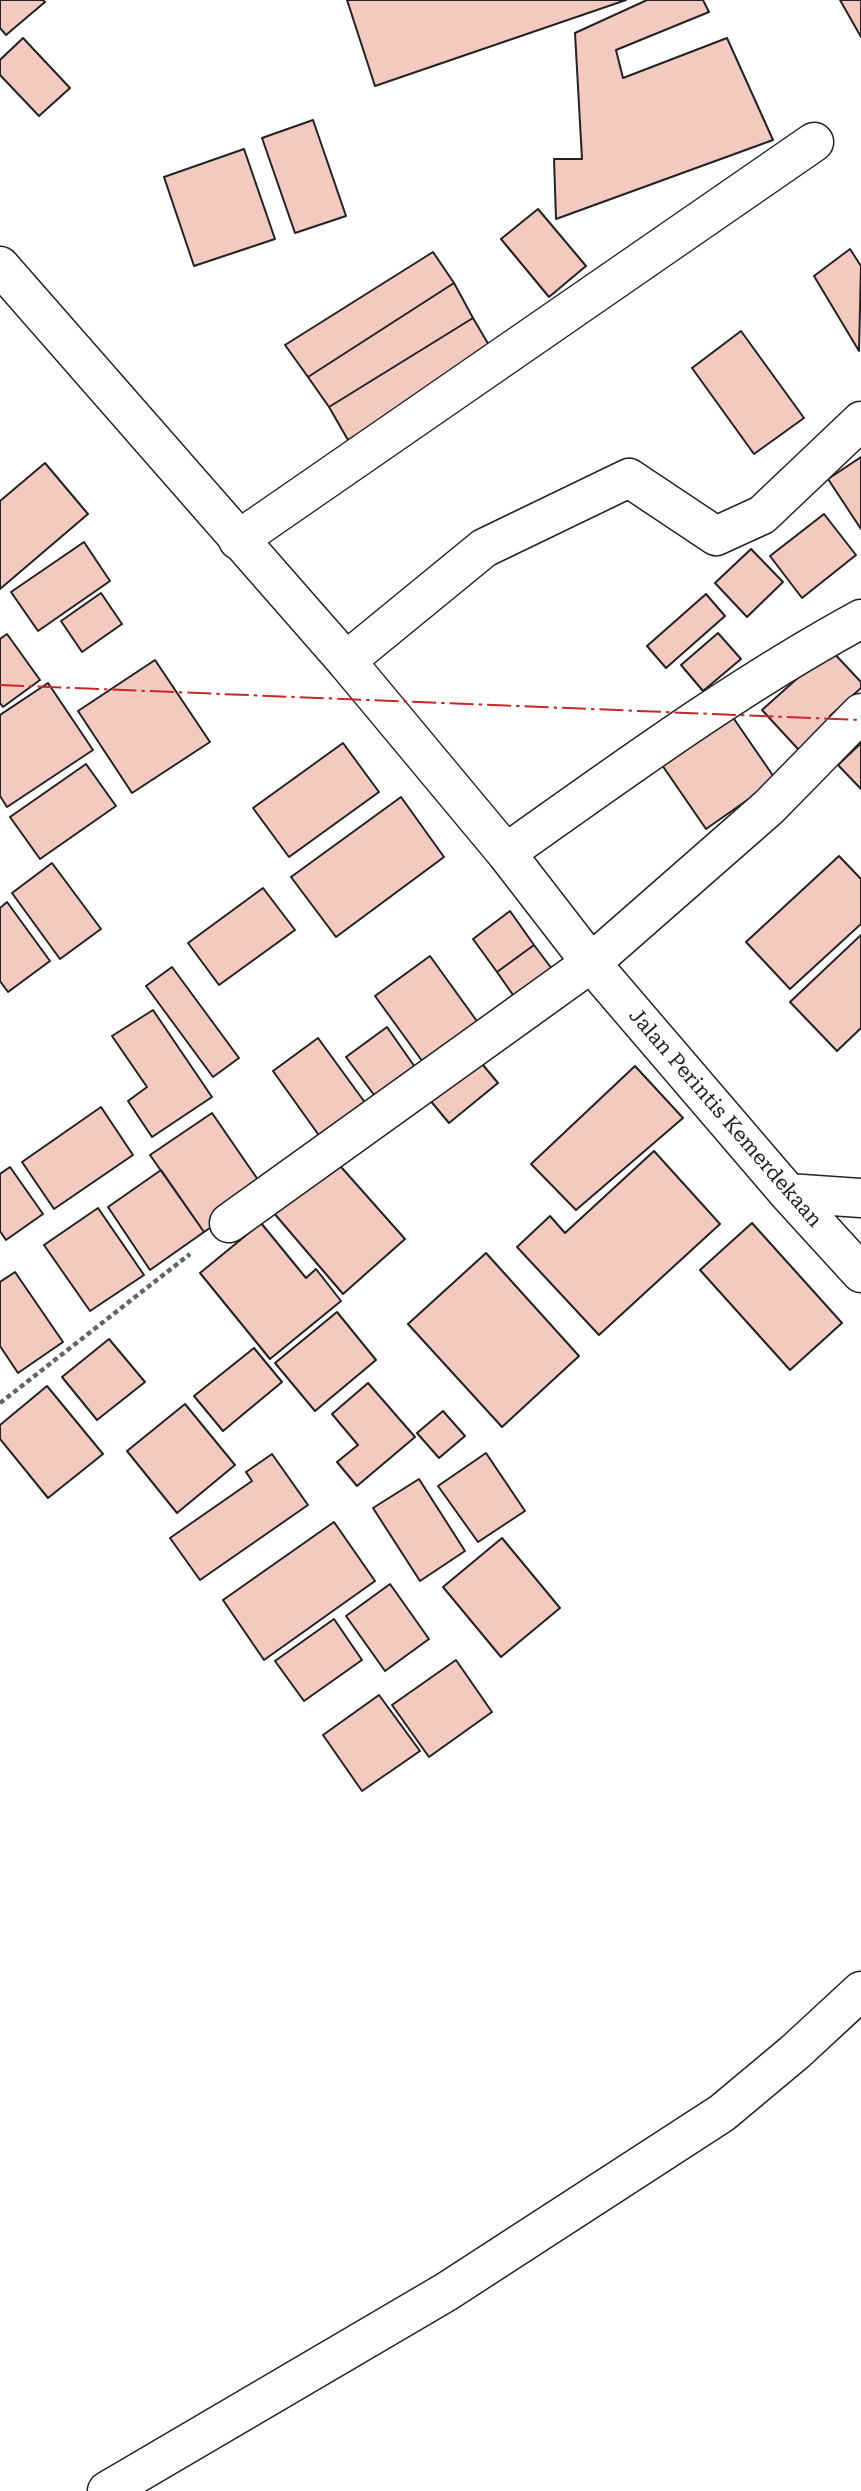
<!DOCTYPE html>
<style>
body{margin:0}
canvas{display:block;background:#fff}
</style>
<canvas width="861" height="2491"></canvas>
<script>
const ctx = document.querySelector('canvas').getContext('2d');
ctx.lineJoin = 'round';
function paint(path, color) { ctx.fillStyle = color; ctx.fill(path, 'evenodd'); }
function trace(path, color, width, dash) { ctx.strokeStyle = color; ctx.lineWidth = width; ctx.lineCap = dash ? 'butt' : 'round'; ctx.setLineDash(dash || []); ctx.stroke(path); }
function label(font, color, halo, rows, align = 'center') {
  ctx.font = font + ' "Roboto Serif",serif'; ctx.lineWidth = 5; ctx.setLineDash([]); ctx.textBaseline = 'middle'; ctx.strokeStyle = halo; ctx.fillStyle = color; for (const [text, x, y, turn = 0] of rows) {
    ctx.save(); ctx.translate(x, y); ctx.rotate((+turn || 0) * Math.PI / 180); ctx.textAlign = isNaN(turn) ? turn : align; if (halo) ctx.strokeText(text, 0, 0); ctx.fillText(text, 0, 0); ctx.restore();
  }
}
const building = new Path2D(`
 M0 0H43L45 2 6 35 0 28Z
 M347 0H626L375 86Z
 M647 0H703L709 12 616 50 623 78 727 38 773 140 556 219 554 159H582L575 33Z
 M840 0H861V37Z
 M23 38 70 88 39 116 0 75V60Z
 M313 120 346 216 295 233 262 138Z
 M244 149 275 239 194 266 164 177Z
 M538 209 586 266 549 297 501 239Z
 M850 249 861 266 859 351 814 276Z
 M433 252 454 283 308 377 285 345Z
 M454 283 473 318 329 407 308 377Z
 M473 318 493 352 348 440 329 407Z
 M741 331 804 418 754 454 692 368Z
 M861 457V529L828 479Z
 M45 463 88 514 0 589V501Z
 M824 514 856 555 802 598 770 556Z
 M84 542 110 581 38 631 11 592Z
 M751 549 783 582 747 617 715 583Z
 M101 593 122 624 82 652 61 621Z
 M706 594 725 616 666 668 647 646Z
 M718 633 741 659 703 691 681 665Z
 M7 634 40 680 3 707 0 703V639Z
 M830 649 861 682V688L830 716 843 730 809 761 762 710Z
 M155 660 210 742 132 793 78 711Z
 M48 683 93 750 7 807 0 796V715Z
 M732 716 776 780 706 829 662 765Z
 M343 743 379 792 289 857 253 808Z
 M861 743V789L838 765Z
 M86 764 116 806 40 859 10 817Z
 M401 797 444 857 336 937 291 877Z
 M839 856 861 879V924L790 989 746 942Z
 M52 863 101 929 60 959 12 893Z
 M263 888 295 930 219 985 188 943Z
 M7 902 50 961 8 992 0 981V908Z
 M510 911 534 945 497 972 473 939Z
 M861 935V1028L837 1051 790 1002Z
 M534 945 558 977 520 1005 497 972Z
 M430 956 479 1024 425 1065 375 996Z
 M172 967 239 1058 213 1077 146 986Z
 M153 1010 212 1097 152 1137 128 1101 147 1087 112 1036Z
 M387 1027 417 1070 377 1099 346 1057Z
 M318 1038 369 1108 323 1141 273 1071Z
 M473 1053 498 1083 449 1123 424 1093Z
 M635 1066 683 1118 576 1210 531 1164Z
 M101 1107 133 1155 54 1209 22 1162Z
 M212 1113 265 1190 204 1232 150 1155Z
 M654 1151 720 1224 599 1335 517 1247 550 1216 565 1233Z
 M334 1159 405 1239 343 1294 273 1212Z
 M10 1167 43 1214 6 1240 0 1231V1174Z
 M161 1170 204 1232 150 1270 108 1207Z
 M98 1208 144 1275 90 1311 44 1245Z
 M261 1223 306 1278 316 1269 341 1301 270 1359 200 1273Z
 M752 1223 842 1323 790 1370 700 1270Z
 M486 1253 579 1356 502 1427 408 1324Z
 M15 1272 63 1342 18 1373 0 1346V1282Z
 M337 1312 376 1360 315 1411 275 1363Z
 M109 1339 145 1382 97 1420 62 1377Z
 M254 1348 282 1382 223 1431 194 1396Z
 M368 1383 415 1437 357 1486 337 1462 358 1445 332 1414Z
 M47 1386 103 1454 48 1498 0 1439V1425Z
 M185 1404 235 1465 177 1513 127 1451Z
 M443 1411 465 1436 439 1458 417 1433Z
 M486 1453 525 1511 478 1542 438 1486Z
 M272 1454 308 1505 200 1580 170 1538 252 1481 246 1472Z
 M419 1479 465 1551 420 1581 373 1508Z
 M334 1522 375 1581 264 1660 223 1600Z
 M502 1538 560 1608 501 1657 443 1587Z
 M390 1584 429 1639 385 1671 346 1616Z
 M334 1619 362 1660 304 1701 275 1661Z
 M456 1660 492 1712 429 1757 392 1705Z
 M379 1695 420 1751 362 1791 323 1735Z`);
const path = new Path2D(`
 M0 1403 190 1254`);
const minor = new Path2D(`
 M238 540 814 142
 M346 661 484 548 629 478 716 536 762 515 861 421
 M506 853C622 771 736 687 861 619
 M229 1223 591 963 769 807 861 713
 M107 2491 446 2292 722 2113 795 2052 861 1991`);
const major = new Path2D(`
 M0 266 346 661 506 853 591 963 788 1193 861 1273
 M788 1193 861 1198`);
const power = new Path2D(`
 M0 685 861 720`);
const streetNames = [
 ["Jalan Perintis Kemerdekaan",725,1118,49]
];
paint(building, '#f3c9c0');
trace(building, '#222', 2);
trace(minor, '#222', 41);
trace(major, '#222', 41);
trace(path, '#646464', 4.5, [5, 3.5]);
trace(minor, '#fff', 38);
trace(major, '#fff', 38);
trace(power, '#c62828', 2, [24, 5, 3.5, 5]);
label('21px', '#222', '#fff', streetNames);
</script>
